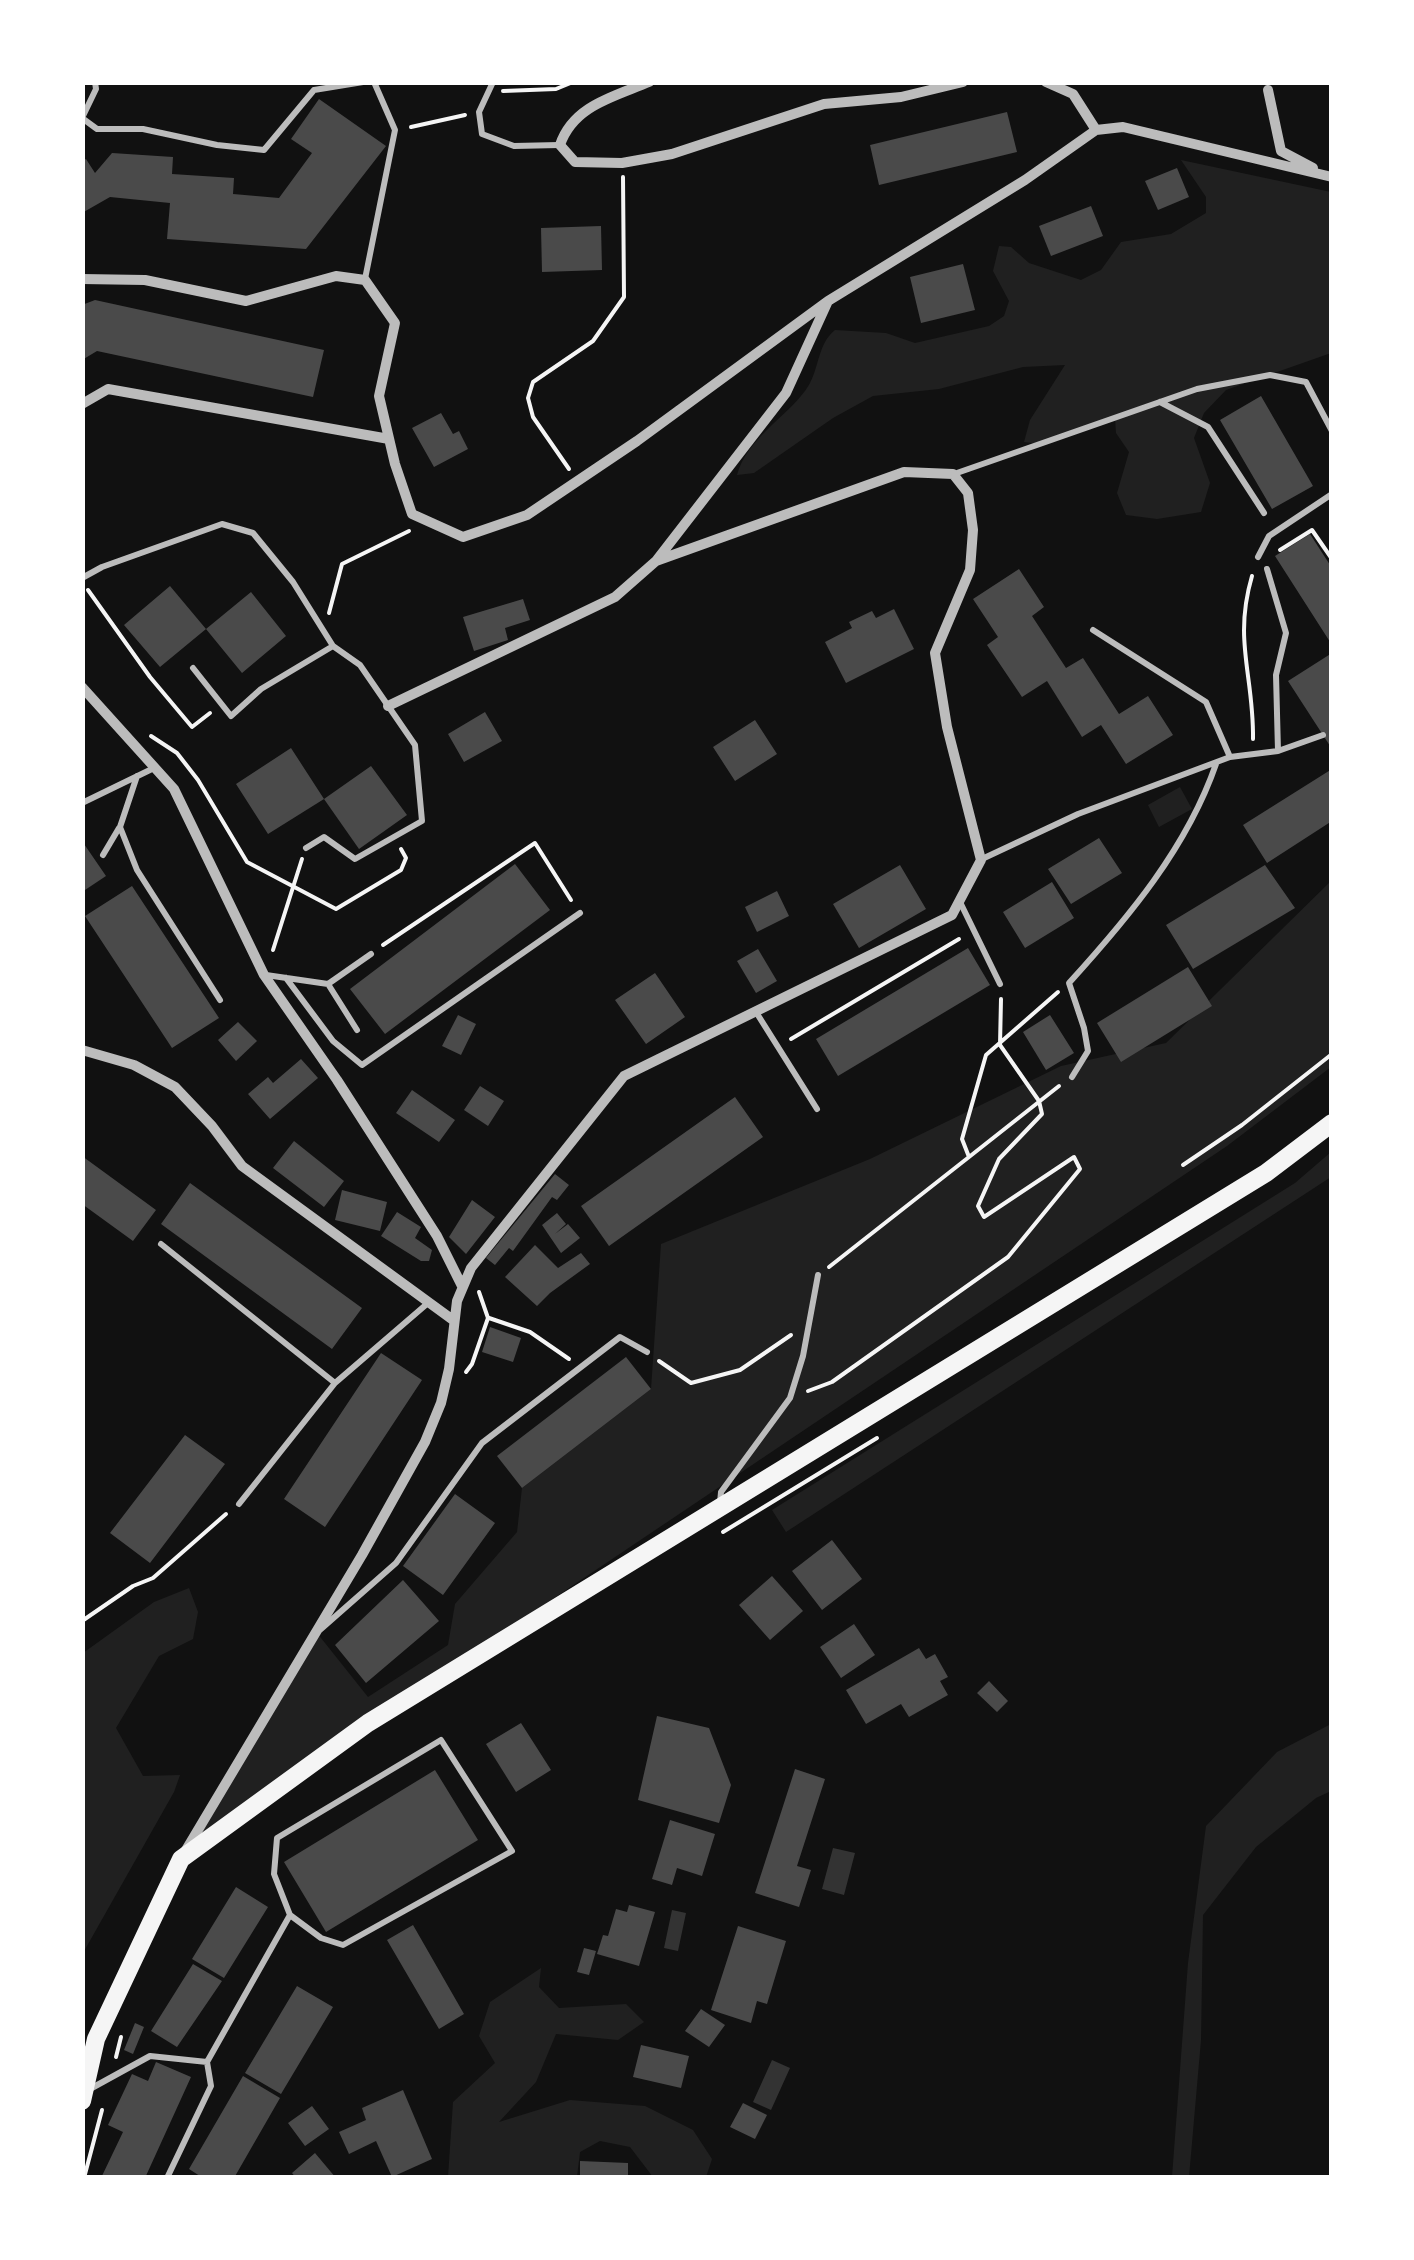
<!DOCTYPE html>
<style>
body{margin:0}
#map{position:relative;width:1414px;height:2260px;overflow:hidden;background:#111;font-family:"Noto Sans",sans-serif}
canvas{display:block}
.frame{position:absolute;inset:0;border:85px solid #fff;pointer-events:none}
</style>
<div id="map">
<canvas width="1414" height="2260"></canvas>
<div class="frame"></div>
</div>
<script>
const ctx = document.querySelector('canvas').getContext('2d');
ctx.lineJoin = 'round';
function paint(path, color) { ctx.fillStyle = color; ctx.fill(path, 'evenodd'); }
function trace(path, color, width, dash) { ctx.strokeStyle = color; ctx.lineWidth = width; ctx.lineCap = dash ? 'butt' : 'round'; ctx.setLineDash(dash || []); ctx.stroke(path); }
const green = new Path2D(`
 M1181 160 1331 192V353L1226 390 1204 413 1194 438 1210 483 1201 512 1157 519 1126 515 1117 493 1129 452 1116 433 1115 417 1041 444 1024 442 1030 420 1065 365 1023 367 939 389 873 396 833 418 754 473 737 475C747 439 783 420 805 391 820 372 816 345 835 330L886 333 915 343 989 326 1004 316 1009 301 993 271 999 246 1011 247 1029 263 1081 280 1101 270 1121 242 1171 234 1206 213V197Z
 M1180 787 1192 809 1159 827 1148 805Z
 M1331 881V1067L1227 1146 368 1723 181 1859 317 1633 368 1697 448 1645 455 1604 517 1532 522 1488 651 1389 661 1244 870 1159 1061 1066 1166 1043Z
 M1331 1152V1177L786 1532 772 1510 1295 1183Z
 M189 1588 198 1612 193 1639 159 1656 116 1728 143 1776 180 1775 174 1792 83 1953V1653L154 1602Z
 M1331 1724V1791L1316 1798 1256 1847 1203 1915 1201 2040 1189 2177H1172L1188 1963 1206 1826 1277 1752Z
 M541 1968 539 1987 559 2008 626 2004 644 2022 618 2040 556 2034 536 2082 499 2122 570 2100 645 2106 693 2130 712 2159 706 2177H653L630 2147 600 2141 580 2152 577 2177H448L453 2102 495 2063 479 2036 490 2002Z`);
const water = new Path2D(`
 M833 1848 855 1853 844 1895 822 1889Z
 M672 1910 686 1913 678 1951 664 1948Z
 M772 2060 790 2068 771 2110 753 2102Z`);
const building = new Path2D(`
 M319 99 386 146 306 249 167 239 170 203 110 197 82 213V161L86 159 95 173 112 153 173 157 172 174 234 178 233 194 279 198 312 153 291 139Z
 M1007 112 1017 152 879 185 870 145Z
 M1177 168 1189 197 1158 210 1145 181Z
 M1091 206 1103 236 1051 256 1039 226Z
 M601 226 602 270 542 272 541 228Z
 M963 264 975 310 921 323 910 277Z
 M95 300 324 350 313 397 97 351 82 360V305Z
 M1261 396 1313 486 1272 509 1220 420Z
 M441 413 453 434 459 431 468 449 434 467 412 428Z
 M1310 534 1332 568V645L1275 556Z
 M1019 569 1044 607 1032 616 1066 668 1083 658 1119 714 1148 696 1173 735 1126 764 1101 725 1082 737 1047 681 1022 697 987 645 998 637 973 599Z
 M170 586 206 629 160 667 124 625Z
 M251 592 286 636 242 673 206 629Z
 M523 599 530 620 505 628 508 640 474 651 463 617Z
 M894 609 914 649 846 683 825 642 852 628 849 622 872 611 876 618Z
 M1332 653V749L1288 681Z
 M485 712 502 741 464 762 448 734Z
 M755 720 777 754 735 781 713 747Z
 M291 748 324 799 371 766 407 815 359 849 324 799 268 834 236 784Z
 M1332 769V821L1267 863 1243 825Z
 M1099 838 1122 873 1071 904 1048 869Z
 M82 841 106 876 82 892Z
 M515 864 550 910 385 1034 350 989Z
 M900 865 926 909 859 948 833 904Z
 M1265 865 1295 908 1193 969 1166 925Z
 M1052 882 1074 918 1025 948 1003 912Z
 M132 886 219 1018 172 1048 85 916Z
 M777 891 789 916 757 932 745 907Z
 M968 948 990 985 838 1076 816 1039Z
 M758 949 777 981 756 993 737 961Z
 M1188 967 1212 1006 1121 1062 1097 1023Z
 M655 973 685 1017 646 1044 615 1000Z
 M458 1015 476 1024 461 1055 442 1046Z
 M1050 1015 1074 1053 1046 1070 1023 1032Z
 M238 1022 257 1041 236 1061 218 1040Z
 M301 1059 318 1078 270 1119 248 1094 268 1077 273 1083Z
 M480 1086 504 1101 488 1126 464 1110Z
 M412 1090 455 1120 439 1142 396 1113Z
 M735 1097 763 1137 609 1246 581 1206Z
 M294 1141 344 1181 324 1207 273 1168Z
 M82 1156 156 1210 133 1241 82 1204Z
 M555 1174 569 1185 557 1200 552 1197 513 1251 509 1248 495 1265 486 1258Z
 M190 1183 362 1308 332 1349 161 1224Z
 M342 1190 387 1202 380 1231 335 1220Z
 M472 1200 495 1217 466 1254 449 1237Z
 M397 1212 421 1227 415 1238 432 1250 429 1261H421L381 1236Z
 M557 1213 566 1224 555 1234 568 1224 580 1238 561 1253 542 1225Z
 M535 1245 558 1268 581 1253 590 1264 550 1293 537 1306 505 1277Z
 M490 1327 521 1338 513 1362 482 1352Z
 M381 1353 422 1380 325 1527 284 1499Z
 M626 1357 651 1389 522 1488 497 1456Z
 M185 1435 225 1464 150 1563 110 1533Z
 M455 1494 495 1523 443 1595 403 1566Z
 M832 1540 862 1579 822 1610 792 1571Z
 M772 1576 803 1611 770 1640 739 1605Z
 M403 1580 439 1621 366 1683 335 1645Z
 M854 1624 875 1655 841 1678 820 1647Z
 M919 1648 926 1659 935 1654 948 1677 940 1681 948 1695 909 1717 901 1704 866 1724 846 1690Z
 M989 1681 1008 1701 997 1712 977 1693Z
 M657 1716 709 1728 731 1785 719 1823 638 1800Z
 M521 1723 551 1770 516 1792 486 1744Z
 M795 1769 825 1779 797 1866 811 1870 799 1907 755 1893Z
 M435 1770 478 1840 326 1932 284 1862Z
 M670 1820 715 1834 702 1876 677 1868 672 1885 652 1879Z
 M236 1887 268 1907 224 1978 192 1959Z
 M629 1905 655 1912 639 1966 597 1954 603 1935 608 1936 616 1909 627 1912Z
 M413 1925 464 2014 439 2029 387 1940Z
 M738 1926 786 1941 767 2004 757 2001 751 2023 711 2010Z
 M584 1948 596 1951 589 1975 577 1972Z
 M193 1964 222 1981 177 2047 151 2031Z
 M297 1986 333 2007 281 2094 245 2073Z
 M701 2009 725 2025 709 2047 685 2031Z
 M135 2023 144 2027 133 2054 124 2050Z
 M641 2045 689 2056 681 2088 633 2077Z
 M156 2062 191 2077 145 2178H101L123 2132 108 2125 132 2074 148 2081Z
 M243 2076 280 2098 234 2178H203L189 2169Z
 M403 2090 432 2159 392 2177 376 2141 349 2154 339 2132 366 2120 362 2108Z
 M743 2103 767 2115 755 2139 730 2127Z
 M312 2106 329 2129 305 2146 288 2123Z
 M315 2153 336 2178H296L292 2173Z
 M580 2161 628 2163V2178H580Z`);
const path = new Path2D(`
 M503 91 556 89 573 82
 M411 127 465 115
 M569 469 533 417 528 398 533 382 593 341 624 297 623 177
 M1280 550 1312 530 1332 559
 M1252 576C1233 641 1254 676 1253 739
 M88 590 150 677 192 727 210 713
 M329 613 342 564 409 531
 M151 736 177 753 198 780 247 862 336 909 401 870 406 858 401 849
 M383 945 535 843 571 900
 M273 950 302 859
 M791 1039 959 939
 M969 1157 1059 1086
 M1183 1165 1242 1125 1332 1054
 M829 1267 969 1157 962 1139 986 1055 1058 992
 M489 1318 530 1332 569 1359
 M659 1361 691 1383 740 1370 791 1335
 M466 1372 472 1364 488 1318 479 1292
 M808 1391 832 1382 1008 1257 1080 1169 1074 1157 984 1217 978 1206 999 1159 1042 1114 1039 1101 1000 1045 1001 999
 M723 1532 877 1438
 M82 1621 133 1586 153 1578 226 1514
 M116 2057 121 2037
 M84 2178 102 2110`);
const service = new Path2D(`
 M493 82 479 112 482 134 514 146 559 145
 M82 118 97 129H143L217 145 264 150 314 90 363 82
 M82 118 96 89 95 82
 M365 279 395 130 374 82
 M1160 402 1208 427 1264 513
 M954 474 1197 389 1270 375 1306 382 1332 431
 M1258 557 1269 536 1332 494
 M1267 569 1286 633 1276 675 1278 751
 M82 578 102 567 222 524 253 533 293 582 333 646 261 689 231 716 193 668
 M1093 630 1206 702 1230 757
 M137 776 120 827 137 870 220 1000
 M82 803 154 768
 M306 848 324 837 355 859 422 821 415 745 360 665 333 646
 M103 855 119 828
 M982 859 1078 814 1230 757 1278 751 1323 735
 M960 902 1000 984
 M266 975 328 984 371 954
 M286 978 333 1041 362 1065 580 913
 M328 984 357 1030
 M756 1012 817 1109
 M1072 1077 1088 1051 1084 1028 1069 983C1128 918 1187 848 1216 764
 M161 1244 335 1383
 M720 1503 721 1492 790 1398 803 1356 818 1275
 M239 1504 335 1383 428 1303
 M321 1629 396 1563 482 1443 620 1337 647 1352
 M90 2089 150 2056 207 2062 290 1915 321 1938 343 1945 512 1851 441 1740 277 1838 274 1874 290 1915
 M167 2178 211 2086 207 2062`);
const minor = new Path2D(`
 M649 82C613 97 573 106 560 145L575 162 622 163 672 154 824 104 901 97 963 82
 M1046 82 1073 94 1096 130 1123 127 1332 177
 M1268 90 1281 151 1313 168
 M82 279 145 280 246 301 336 276 365 280 395 323 379 396 395 464 412 514 463 537 527 515 637 441 828 301
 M82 404 108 389 389 439
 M82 687 174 789 264 975 337 1080 437 1236 462 1286
 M388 706 615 597 656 561 786 393 828 301 1025 180 1096 130
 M82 1050 134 1065 175 1087 212 1126 242 1166 453 1320
 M186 1850 362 1555 425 1442 441 1403 449 1369 457 1301 471 1268 624 1076 952 915 981 860 947 727 935 653 970 570 973 530 968 493 953 474 904 472 656 561`);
const secondary = new Path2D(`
 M82 2101 96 2039 181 1859 368 1723 1266 1173 1332 1123`);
paint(green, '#202020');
paint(water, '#333');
paint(building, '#4a4a4a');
trace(path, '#f5f5f5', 4);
trace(service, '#bcbcbc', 6);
trace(minor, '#bcbcbc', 10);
trace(secondary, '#f5f5f5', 18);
</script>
